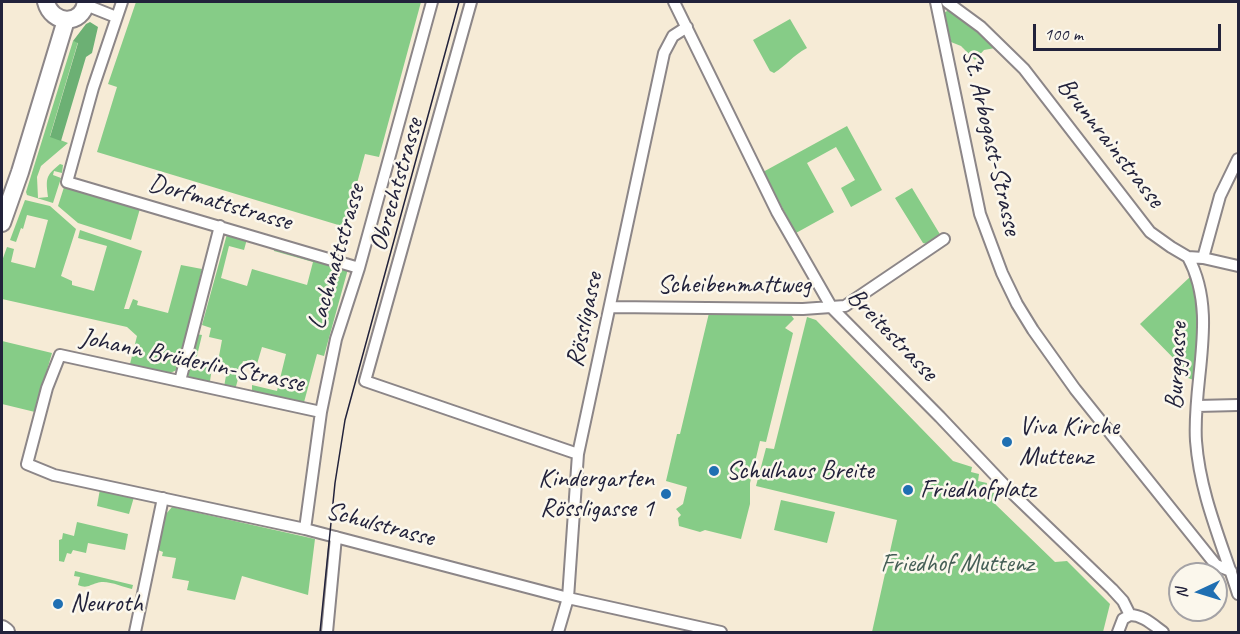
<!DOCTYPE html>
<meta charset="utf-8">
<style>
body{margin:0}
#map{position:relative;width:1240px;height:634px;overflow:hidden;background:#f6ebd6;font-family:Caveat,sans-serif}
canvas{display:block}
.frame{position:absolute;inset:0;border:3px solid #22223b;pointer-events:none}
.north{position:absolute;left:1168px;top:562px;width:60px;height:60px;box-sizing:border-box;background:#fbf7ec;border:2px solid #a4a2a5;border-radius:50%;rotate:266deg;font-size:16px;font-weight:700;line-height:24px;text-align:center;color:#22223b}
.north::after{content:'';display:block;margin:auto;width:21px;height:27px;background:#1f6fb2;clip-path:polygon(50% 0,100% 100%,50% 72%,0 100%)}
.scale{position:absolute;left:1033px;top:24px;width:188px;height:27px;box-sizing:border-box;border:3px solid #22223b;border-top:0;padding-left:8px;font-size:18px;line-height:21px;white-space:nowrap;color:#22223b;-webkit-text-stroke:4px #fbf7ec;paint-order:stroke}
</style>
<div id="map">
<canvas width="1240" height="634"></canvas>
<div class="frame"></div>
<div class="north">N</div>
<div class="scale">100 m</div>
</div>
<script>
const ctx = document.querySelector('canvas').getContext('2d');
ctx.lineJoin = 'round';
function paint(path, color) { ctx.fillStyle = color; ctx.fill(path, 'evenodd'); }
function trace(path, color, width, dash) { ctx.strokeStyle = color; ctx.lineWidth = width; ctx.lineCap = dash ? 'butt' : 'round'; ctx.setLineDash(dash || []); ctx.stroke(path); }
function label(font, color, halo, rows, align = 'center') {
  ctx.font = font + ' Caveat,sans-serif'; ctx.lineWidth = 5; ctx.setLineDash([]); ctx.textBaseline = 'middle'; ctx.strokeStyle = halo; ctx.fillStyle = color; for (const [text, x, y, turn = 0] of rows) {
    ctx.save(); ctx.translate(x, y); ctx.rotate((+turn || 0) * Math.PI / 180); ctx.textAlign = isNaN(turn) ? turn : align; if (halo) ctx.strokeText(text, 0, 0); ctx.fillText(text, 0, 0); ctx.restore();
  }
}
const green = new Path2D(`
 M136 2H421L379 157 365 154 345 227 97 152 117 87 108 84Z
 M950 9 995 48 984 50 975 60 961 46 951 42 944 13Z
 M790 19 807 48C792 56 787 65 774 73L770 71 753 40Z
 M73 41 78 42 50 136 68 143 41 166 37 177 38 198 48 197C46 179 45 176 60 164L63 165 62 173 54 171 53 175 61 178 53 203 27 195 26 192Z
 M847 126 882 190 851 207 841 188 855 180 836 147 807 163 834 212 796 233 763 172Z
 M65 184 141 205 131 240 78 223 58 206Z
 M912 188 941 236 927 244 923 243 895 198Z
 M25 200 50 206 76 229 61 276 72 281V285L94 291 107 246 78 238 80 230 142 251 124 309H129L133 299 138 301 137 305 168 313 181 265 202 269 179 369 168 374 130 364 137 336 127 327 2 299V261L7 247 14 249 11 262 35 268 48 220 27 215 23 229 21 228 16 242 10 240Z
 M227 234 247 239 244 250 229 246 221 278 247 286 252 269 307 285 313 262 274 251V248L348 269 324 356 317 354 303 406 252 392V385L277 391 286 354 262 347 257 364 243 361 235 390 224 387 227 370 217 367 222 340 209 337 211 328 202 325Z
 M1191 276 1199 303 1196 381 1183 376 1184 369 1140 324Z
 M709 313 791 315 794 319 785 328 793 333 766 442 760 441 750 483V504L741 539 705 530 700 532 679 526 678 518 681 515 676 509 683 504 687 487 666 481 677 434H680Z
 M807 317 816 320 953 461 972 467 971 472 979 474 978 481 987 483 985 492 995 493 994 503 1055 562 1067 561 1110 604 1103 632H872L897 520 756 486 766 448 774 449Z
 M196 334 202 335 195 364 212 368 210 381 207 383 193 381 187 374Z
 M2 341 52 353 35 412 2 404Z
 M100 489 134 497 129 514 97 506Z
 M781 500 835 512 827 543 774 530Z
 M172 507 315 539 308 595 242 576 235 600 187 590 189 581 172 578 176 558 162 556 163 552 158 550 166 514Z
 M77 522 128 534 125 550 88 543 86 553 73 550 71 554 67 553 64 562 59 561V540L62 539 63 533 74 536Z
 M75 571 133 585 132 589C123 587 106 579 97 583 89 585 87 589 78 585L80 577 74 576Z`);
const forest = new Path2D(`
 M90 22 98 27 92 53 86 57 61 141 50 137 78 43 73 41 86 24Z`);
const minor = new Path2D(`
 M122 2 93 88 67 182 359 268
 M471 2 365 381 578 454
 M674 2 777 212 832 308 940 417 1011 492 1112 589 1123 601 1130 615C1143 615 1153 625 1163 632
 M936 2 980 214 1002 273 1017 304 1033 330 1075 389 1216 565 1231 571
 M947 2 981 27 1024 69 1150 232 1171 247 1188 257 1203 258 1238 266
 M86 5 116 17
 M1188 257C1219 314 1192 380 1196 441 1200 495 1222 543 1238 594
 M1203 258 1220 196 1238 159
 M611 307 803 309 845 306 944 239
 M180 381 220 226
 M1197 406 1238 405
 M321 412 60 355 47 388 27 464 54 475 305 529 568 598 721 632
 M305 529 321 412 336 339 359 268 432 2
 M135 632 163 498
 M327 632 336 537
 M558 632 568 598 578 454 664 53 673 36 687 27
 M1118 632 1123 619 1130 615`);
const primary = new Path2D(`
 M46 2C52 25 82 26 86 2
 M2 223 20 172 66 20
 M2 629 6 632`);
const tram = new Path2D(`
 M320 632 335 483 345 420 459 2`);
const markers = [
 [1007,442,6,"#1f6fb2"],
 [714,471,6,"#1f6fb2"],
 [908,490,6,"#1f6fb2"],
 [666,494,6,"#1f6fb2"],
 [58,604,6,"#1f6fb2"]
];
const streetNames = [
 ["St. Arbogast-Strasse",991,142,77],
 ["Brunnrainstrasse",1110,143,52],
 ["Obrechtstrasse",397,185,-74],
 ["Dorfmattstrasse",220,203,16],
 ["Lachmattstrasse",337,257,-74],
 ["Scheibenmattweg",734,285],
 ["Rössligasse",585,320,-78],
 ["Breitestrasse",892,335,46],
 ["Johann Brüderlin-Strasse",192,361,12],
 ["Burggasse",1177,366,-87],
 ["Schulstrasse",380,525,15]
];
const poiNames = [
 ["Viva Kirche",1019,427],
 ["Muttenz",1019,457],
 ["Schulhaus Breite",726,471],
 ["Kindergarten",654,479,"right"],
 ["Rössligasse 1",654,509,"right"],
 ["Friedhofplatz",920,490],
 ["Neuroth",70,604]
];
const parkNames = [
 ["Friedhof Muttenz",957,564]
];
paint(green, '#86cc87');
paint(forest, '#6cb074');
trace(minor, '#8c8688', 14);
trace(primary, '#8c8688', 20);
trace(minor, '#fff', 10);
trace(primary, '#fff', 16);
trace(tram, '#22223b', 1.5);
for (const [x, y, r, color] of markers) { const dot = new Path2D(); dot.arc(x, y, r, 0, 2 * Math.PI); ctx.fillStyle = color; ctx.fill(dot); trace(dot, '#fbf7ec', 2); }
label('26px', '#22223b', '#fbf7ec', streetNames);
label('26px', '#22223b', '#fbf7ec', poiNames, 'left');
label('26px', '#455e56', '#fbf7ec', parkNames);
</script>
